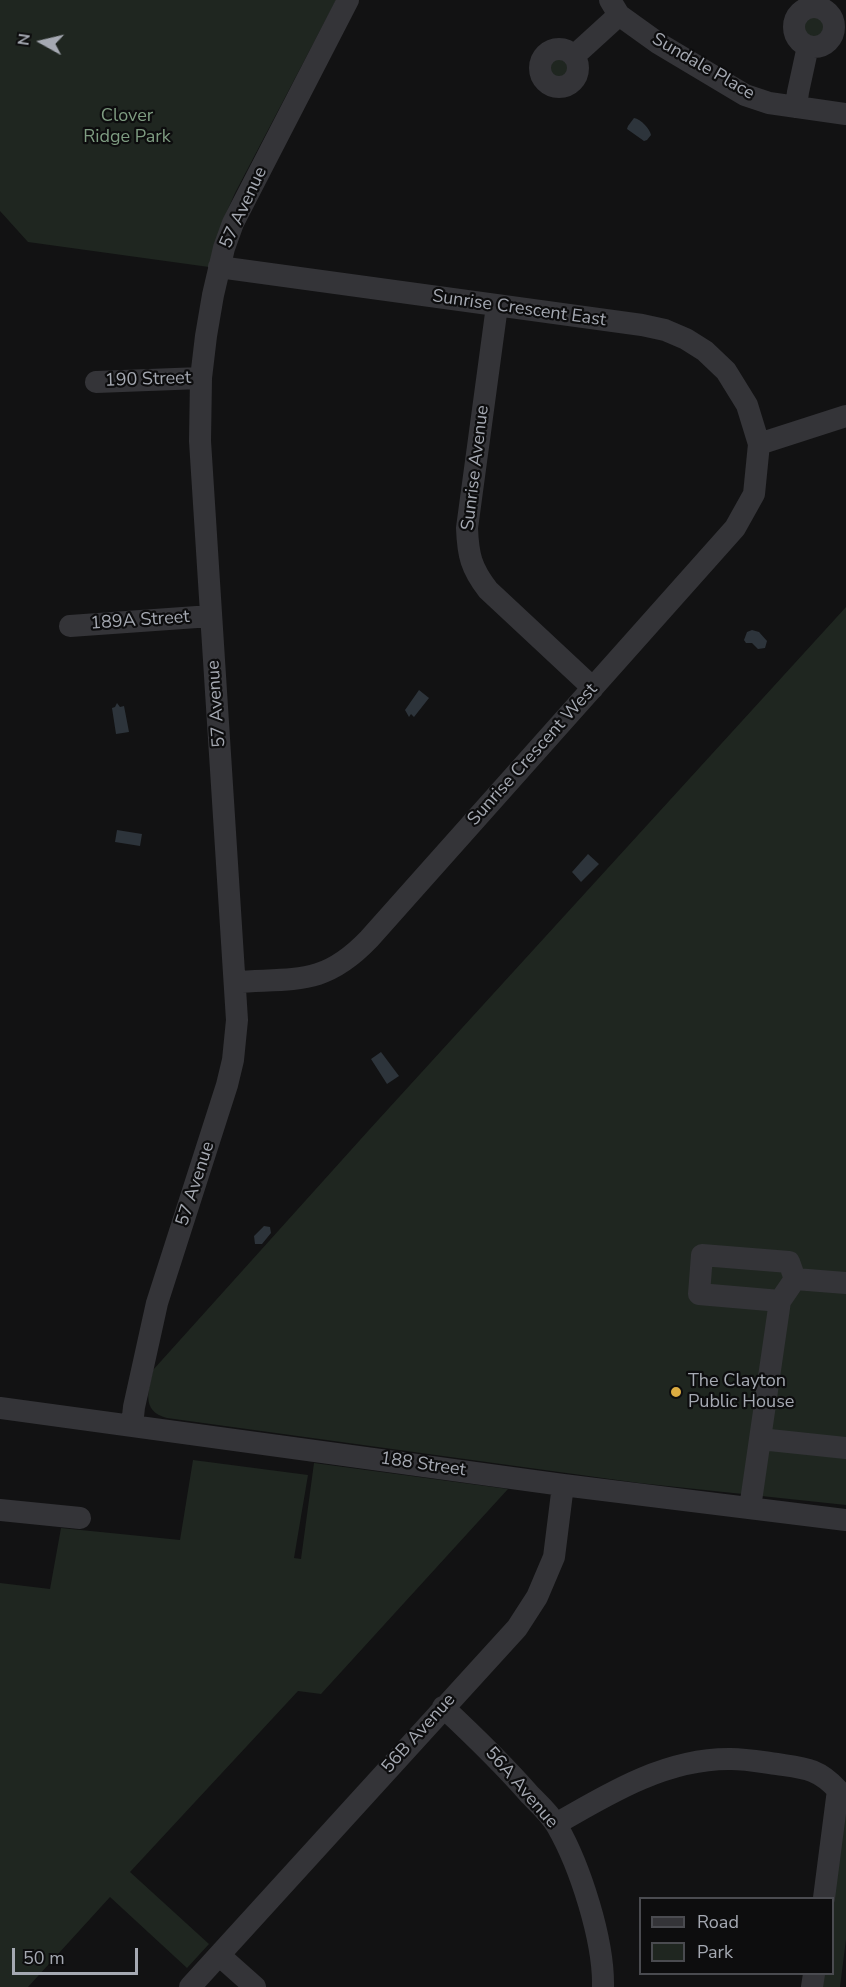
<!DOCTYPE html>
<style>
body{margin:0}
#map{position:relative;width:846px;height:1987px;overflow:hidden;background:#121213;font-family:"Nunito Sans",sans-serif}
canvas{display:block}
.legend{position:absolute;left:639px;top:1897px;width:195px;height:78px;box-sizing:border-box;background:#0d0d0e;border:2px solid #4a4b50;margin:0;padding:8px 10px;list-style:none;font-size:18px;color:#a5a9b2}
.legend li{display:flex;align-items:center;gap:12px;height:30px}
.legend b{width:30px;border:2px solid #4a4b50}
.north{position:absolute;left:12px;top:12px;width:60px;height:60px;-webkit-text-stroke:4px #0d0d0e;paint-order:stroke;rotate:278deg;font-size:16px;font-weight:700;line-height:24px;text-align:center;color:#a5a9b2}
.north::after{content:'';display:block;margin:auto;width:21px;height:27px;background:#a5a9b2;clip-path:polygon(50% 0,100% 100%,50% 72%,0 100%)}
.scale{position:absolute;left:12px;top:1948px;width:126px;height:27px;box-sizing:border-box;border:3px solid #a5a9b2;border-top:0;padding-left:8px;font-size:18px;line-height:21px;white-space:nowrap;color:#a5a9b2;-webkit-text-stroke:4px #0d0d0e;paint-order:stroke}
</style>
<div id="map">
<canvas width="846" height="1987"></canvas>
<ul class="legend">
<li><b style="height:8px;background:#343438"></b>Road</li>
<li><b style="height:16px;background:#1f2620"></b>Park</li>
</ul>
<div class="north">N</div>
<div class="scale">50 m</div>
</div>
<script>
const ctx = document.querySelector('canvas').getContext('2d');
ctx.lineJoin = 'round';
function paint(path, color) { ctx.fillStyle = color; ctx.fill(path, 'evenodd'); }
function trace(path, color, width, dash) { ctx.strokeStyle = color; ctx.lineWidth = width; ctx.lineCap = dash ? 'butt' : 'round'; ctx.setLineDash(dash || []); ctx.stroke(path); }
function label(font, color, halo, rows, align = 'center') {
  ctx.font = font + ' "Nunito Sans",sans-serif'; ctx.lineWidth = 4.5; ctx.setLineDash([]); ctx.textBaseline = 'middle'; ctx.strokeStyle = halo; ctx.fillStyle = color; for (const [text, x, y, turn = 0] of rows) {
    ctx.save(); ctx.translate(x, y); ctx.rotate((+turn || 0) * Math.PI / 180); ctx.textAlign = isNaN(turn) ? turn : align; if (halo) ctx.strokeText(text, 0, 0); ctx.fillText(text, 0, 0); ctx.restore();
  }
}
const green = new Path2D(`
 M0 0H336L235 193 224 218 209 267 28 242 0 211Z
 M804 27a10 10 0 1 1 20 0a10 10 0 1 1-20 0Z
 M548 69a10 10 0 1 1 20 0a10 10 0 1 1-20 0Z
 M846 607V1505L639 1483 167 1418C140 1411 149 1390 153 1370L369 1130Z
 M193 1460 308 1475 294 1558 301 1559 314 1463 508 1489 321 1694 298 1691 130 1872 209 1944 187 1968 110 1897 28 1987H0V1583L50 1589 61 1528 180 1540Z
 M846 1797V1939L840 1987H821L823 1974H832L833 1899Z`);
const water = new Path2D(`
 M634 118C641 119 650 129 651 135L647 140 644 141 627 129 628 126Z
 M752 630 759 632 767 641 765 648 758 649 752 643H746L744 640 747 632Z
 M419 690 429 698 414 717 411 714 409 717 405 710Z
 M117 703 120 707 124 706 129 732 116 734 112 708 115 707Z
 M117 830 142 834 140 846 115 842Z
 M588 854 599 864 581 882 572 872Z
 M381 1052 399 1076 387 1084 371 1059Z
 M264 1226 270 1227 271 1233 262 1244H255L254 1236Z`);
const minor = new Path2D(`
 M610 0 619 15 658 43 745 95 769 103 846 114
 M794 27a20 20 0 1 1 40 0a20 20 0 1 1-40 0Z
 M540 68a19 19 0 1 1 38 0a19 19 0 1 1-38 0Z
 M574 56 619 15
 M796 107 798 92 808 46
 M219 267 642 325 665 330 686 339 705 351 726 371 747 405 759 444 754 494 735 528 369 939C324 986 296 978 236 982
 M497 306 467 528C468 555 471 568 488 590L593 688
 M96 382 201 378
 M759 444 846 416
 M70 626 211 616
 M780 1301 699 1294 702 1255 789 1262 795 1279
 M0 1408 563 1485 846 1520
 M132 1426 134 1407 157 1303 227 1085 233 1060 237 1020 200 441 201 378 206 336 213 295 224 248 233 223 348 0
 M760 1439 846 1448
 M750 1508 780 1301 795 1279 846 1283
 M0 1510 80 1518
 M443 1707C473 1735 503 1764 530 1795 539 1804 550 1814 557 1826 580 1866 604 1940 603 1987
 M556 1824C609 1793 667 1758 731 1759 746 1759 762 1762 777 1764 804 1768 818 1768 838 1790L824 1898
 M219 1955 255 1987
 M190 1987 517 1628 537 1597 554 1557 563 1485
 M812 1987 814 1974`);
const markers = [
 [676,1392,6,"#dcac41"]
];
const streetNames = [
 ["Sundale Place",703,67,30],
 ["57 Avenue",244,208,-65],
 ["Sunrise Crescent East",519,309,8],
 ["190 Street",148,380,-2],
 ["Sunrise Avenue",476,468,-83],
 ["189A Street",140,621,-4],
 ["57 Avenue",217,704,-94],
 ["Sunrise Crescent West",533,755,-48],
 ["57 Avenue",196,1184,-72],
 ["188 Street",423,1465,8],
 ["56B Avenue",419,1734,-48],
 ["56A Avenue",521,1788,49]
];
const parkNames = [
 ["Clover",127,117],
 ["Ridge Park",127,138]
];
const poiNames = [
 ["The Clayton",688,1382],
 ["Public House",688,1403]
];
paint(green, '#1f2620');
paint(water, '#2d343b');
trace(minor, '#343438', 22);
for (const [x, y, r, color] of markers) { const dot = new Path2D(); dot.arc(x, y, r, 0, 2 * Math.PI); ctx.fillStyle = color; ctx.fill(dot); trace(dot, '#0d0d0e', 2); }
label('18px', '#a5a9b2', '#0d0d0e', streetNames);
label('18px', '#7e9c81', '#0d0d0e', parkNames);
label('18px', '#a5a9b2', '#0d0d0e', poiNames, 'left');
</script>
